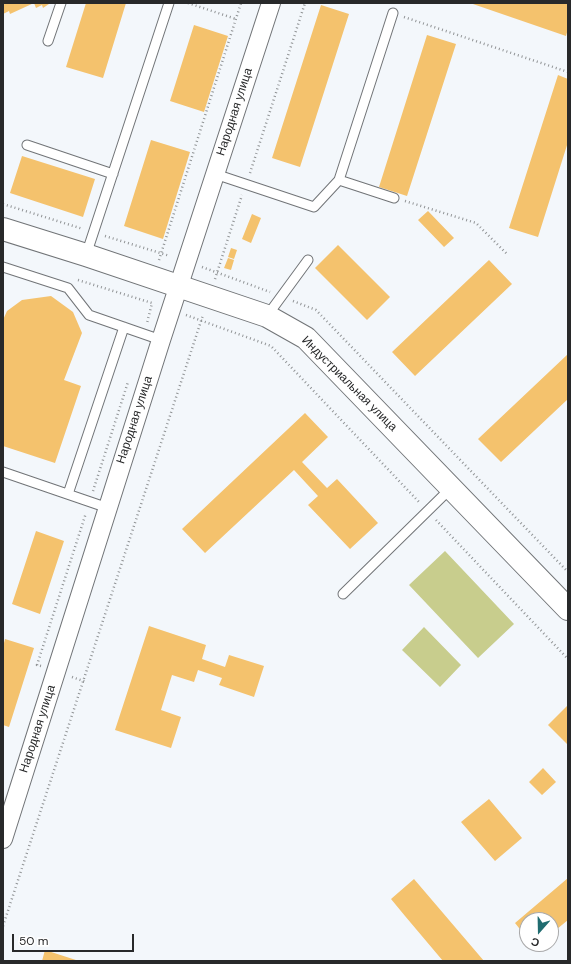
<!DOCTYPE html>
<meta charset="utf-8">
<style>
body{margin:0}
#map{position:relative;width:571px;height:964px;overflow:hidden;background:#f3f7fb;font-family:"DM Sans",sans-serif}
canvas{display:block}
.frame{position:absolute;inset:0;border:4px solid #28292a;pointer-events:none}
.north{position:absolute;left:519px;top:912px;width:40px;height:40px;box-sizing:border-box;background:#fff;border:1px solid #a9a9aa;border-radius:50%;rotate:200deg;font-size:11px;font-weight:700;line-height:16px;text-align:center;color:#28292a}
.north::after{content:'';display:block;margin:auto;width:14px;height:18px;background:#206c70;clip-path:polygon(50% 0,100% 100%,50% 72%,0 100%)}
.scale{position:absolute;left:12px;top:934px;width:122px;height:18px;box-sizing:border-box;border:2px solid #28292a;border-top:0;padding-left:5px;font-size:12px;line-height:14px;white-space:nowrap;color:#28292a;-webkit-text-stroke:3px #fff;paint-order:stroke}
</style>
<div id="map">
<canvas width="571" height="964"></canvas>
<div class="frame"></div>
<div class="north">С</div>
<div class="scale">50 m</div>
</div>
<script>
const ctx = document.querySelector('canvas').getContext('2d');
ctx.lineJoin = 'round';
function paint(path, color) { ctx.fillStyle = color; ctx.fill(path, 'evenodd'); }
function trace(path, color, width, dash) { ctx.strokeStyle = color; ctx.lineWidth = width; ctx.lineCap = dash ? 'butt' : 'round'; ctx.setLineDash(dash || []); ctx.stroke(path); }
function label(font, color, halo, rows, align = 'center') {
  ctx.font = font + ' "DM Sans",sans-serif'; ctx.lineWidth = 3; ctx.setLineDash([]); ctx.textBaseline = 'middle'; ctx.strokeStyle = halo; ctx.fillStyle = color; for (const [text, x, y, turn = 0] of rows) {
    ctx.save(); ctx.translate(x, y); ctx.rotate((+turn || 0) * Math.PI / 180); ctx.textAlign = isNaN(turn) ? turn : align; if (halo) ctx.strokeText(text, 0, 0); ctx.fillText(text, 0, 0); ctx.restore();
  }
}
const green = new Path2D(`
 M445 551 514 624 478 658 409 585Z
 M424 627 461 665 440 687 402 650Z`);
const building = new Path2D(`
 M3 3H49V4L43 8 42 5 36 8 34 3 10 14 9 11 3 14Z
 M86 3H126L103 78 66 67Z
 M470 3H568V29L566 36Z
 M321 5 349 14 300 167 272 158Z
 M194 25 228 36 204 112 170 101Z
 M427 35 456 44 407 196 379 187Z
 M558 75 568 79V142L538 237 509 228Z
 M151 140 190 152 163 239 124 226Z
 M22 156 95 179 83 217 10 193Z
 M428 211 454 238 444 247 418 220Z
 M252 214 261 218 251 243 242 239Z
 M338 245 390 297 367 320 315 268Z
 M231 248 237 250 234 259 228 257Z
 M228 258 234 260 231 270 224 268Z
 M489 260 512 284 415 376 392 352Z
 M51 296 73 312 82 333 64 380 81 386 55 463 3 446V320L7 311 22 300Z
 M568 354V399L501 462 478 439Z
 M305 413 328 437 302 462 327 488 337 479 378 523 350 549 308 505 318 496 294 470 205 553 182 529Z
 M36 531 64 541 40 614 12 604Z
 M149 626 206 645 202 659 225 667 229 655 264 666 254 697 219 685 222 678 198 670 194 682 172 675 161 710 181 717 171 748 115 730Z
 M5 639 34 648 9 727 3 725V647Z
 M568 705V745L548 725Z
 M543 768 556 782 542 795 529 782Z
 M489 799 522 838 495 861 461 822Z
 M568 878V920L551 934V920H527V938L515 923Z
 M414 879 484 961H443L405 916 391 899Z
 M45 950 79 961H42Z`);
const path = new Path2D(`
 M188 3 236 19
 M404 17 568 72
 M250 173 305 3
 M405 201 476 223 507 254
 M3 204 83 229
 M105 236 170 256
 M159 260 241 3
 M202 267 270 292
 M215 279 242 195
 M78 280 152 303 147 323
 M293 301 316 310 568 572
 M186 315 271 346 419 502
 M93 491 128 382
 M436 520 568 659
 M41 666 37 665 86 513
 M72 677 86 682
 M3 926 203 315`);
const lane = new Path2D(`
 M48 41 61 3
 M27 145 113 174
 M215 174 314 207 339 180 394 198
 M339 180 393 13
 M86 255 169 3
 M3 267 68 288 89 315 161 340
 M267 316 308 260
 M3 472 108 508
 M68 494 124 327
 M343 594 451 488`);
const street = new Path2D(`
 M3 839 161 340 271 3`);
const secondary = new Path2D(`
 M3 229 86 255 267 316 306 338 568 609`);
const streetNames = [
 ["Народная улица",235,112,-72],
 ["Индустриальная улица",349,384,45],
 ["Народная улица",135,420,-72],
 ["Народная улица",38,729,-72]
];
paint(green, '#c8cd8d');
paint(building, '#f4c26d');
trace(lane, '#717477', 11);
trace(street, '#717477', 20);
trace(secondary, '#717477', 24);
trace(path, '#919496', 2.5, [1, 3]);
trace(lane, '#fff', 9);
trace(street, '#fff', 18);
trace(secondary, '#fff', 22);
label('12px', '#28292a', '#fff', streetNames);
</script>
